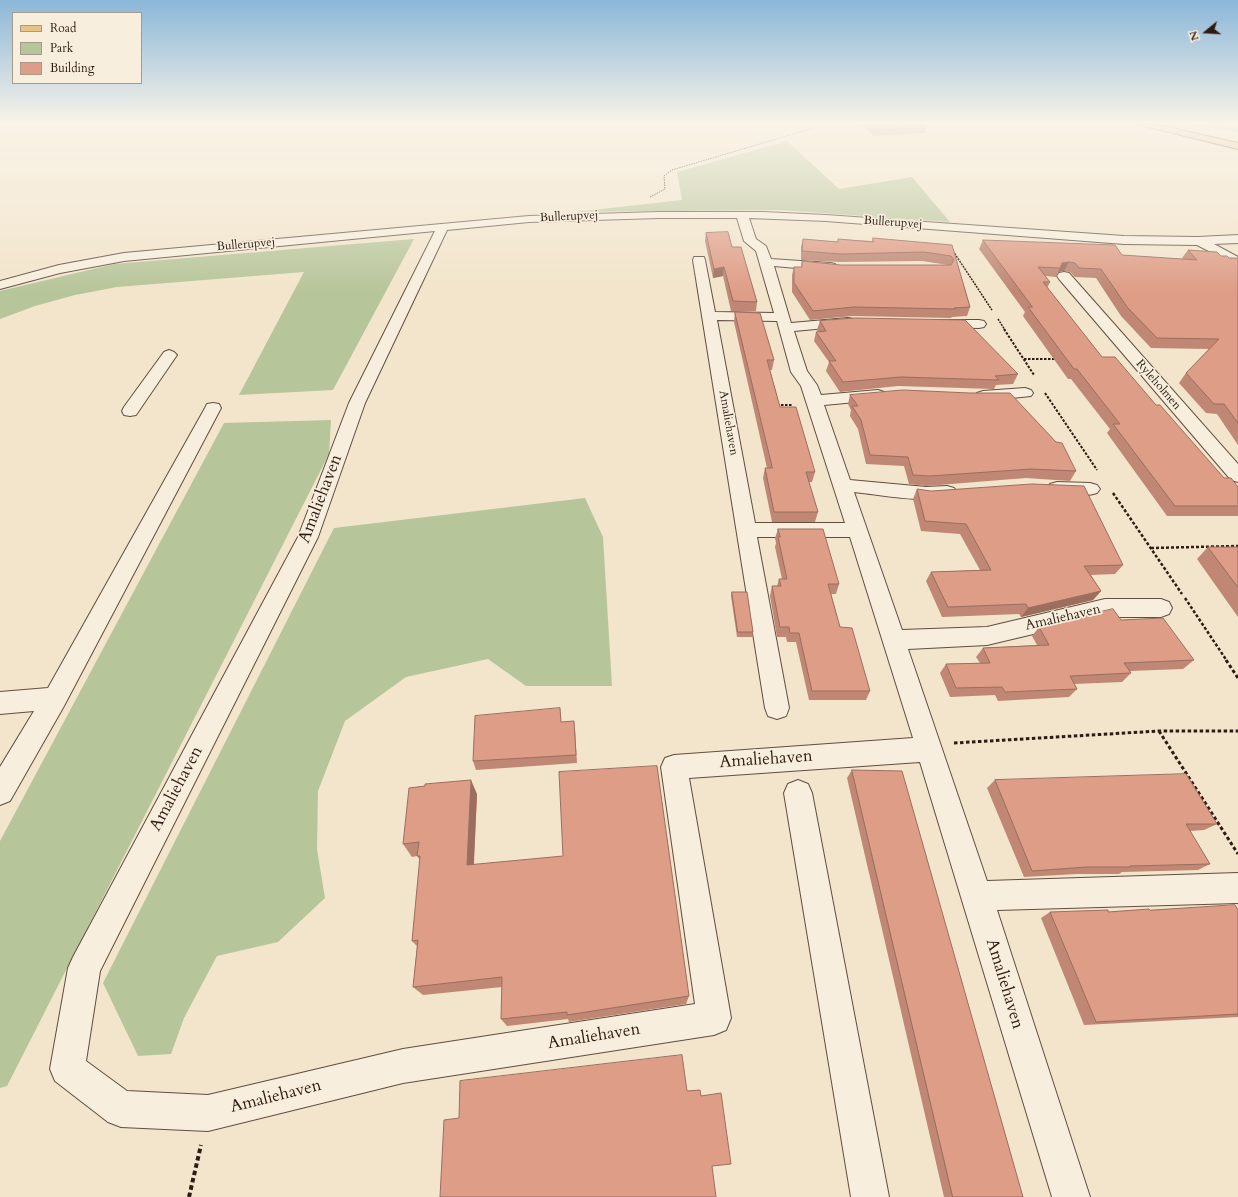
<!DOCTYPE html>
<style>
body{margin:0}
#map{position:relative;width:1238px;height:1197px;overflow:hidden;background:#f2e5cb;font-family:Cardo,serif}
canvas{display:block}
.legend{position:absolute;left:12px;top:12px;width:130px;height:72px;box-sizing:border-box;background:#f7eedd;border:1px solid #a79a8c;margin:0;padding:5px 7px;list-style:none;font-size:12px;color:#2f1b12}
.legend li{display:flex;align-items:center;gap:8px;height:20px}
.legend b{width:20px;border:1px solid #a79a8c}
.north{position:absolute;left:1186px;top:12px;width:40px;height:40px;-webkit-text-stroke:3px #f7eedd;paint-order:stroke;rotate:252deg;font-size:11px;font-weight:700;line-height:16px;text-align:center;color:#2f1b12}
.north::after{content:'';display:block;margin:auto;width:14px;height:18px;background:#2f1b12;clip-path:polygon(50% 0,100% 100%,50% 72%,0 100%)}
</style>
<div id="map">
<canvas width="1238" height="1197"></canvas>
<ul class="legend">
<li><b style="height:5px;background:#e9c286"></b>Road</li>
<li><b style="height:11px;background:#b7c59a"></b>Park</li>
<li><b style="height:11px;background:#de9d87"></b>Building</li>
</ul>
<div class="north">N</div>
</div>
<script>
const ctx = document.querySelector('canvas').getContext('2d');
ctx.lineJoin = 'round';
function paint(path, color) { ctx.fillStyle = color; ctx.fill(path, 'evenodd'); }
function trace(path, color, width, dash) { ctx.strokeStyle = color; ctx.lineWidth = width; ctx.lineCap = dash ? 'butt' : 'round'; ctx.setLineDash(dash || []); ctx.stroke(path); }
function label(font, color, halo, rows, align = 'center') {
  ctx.font = font + ' Cardo,serif'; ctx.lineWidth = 3.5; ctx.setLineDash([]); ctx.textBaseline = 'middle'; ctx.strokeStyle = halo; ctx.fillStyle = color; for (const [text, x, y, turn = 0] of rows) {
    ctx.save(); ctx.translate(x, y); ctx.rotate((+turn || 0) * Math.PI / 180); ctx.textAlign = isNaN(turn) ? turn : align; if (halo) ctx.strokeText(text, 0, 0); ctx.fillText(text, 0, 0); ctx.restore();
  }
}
const green = new Path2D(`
 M1185 124H1219L1238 127V132Z
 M787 141 839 189 912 177 950 222 779 210 575 212 682 200 677 172Z
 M414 239 333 390 239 395 304 272 117 287 75 295 35 306 0 319V291L114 264Z
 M331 420 329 454 7 1086 0 1088V841L224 423Z
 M585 498 603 537 612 686H526L488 659 406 677 345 721 318 791 317 849 325 898 278 942 217 956 184 1018 171 1054 138 1056 103 983 334 528Z`);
const pathFar5 = new Path2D(`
 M650 197 665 189 664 176 672 170 827 124`);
const pathFar4 = new Path2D(`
 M953 251 992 310
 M998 319 1005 330`);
const pathFar3 = new Path2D(`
 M1004 329 1034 375
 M1024 359H1056
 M1045 393 1097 470
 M777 405H792`);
const pathFar2 = new Path2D(`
 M1113 493 1182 594
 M1151 548 1238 546
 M1185 598 1227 661`);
const pathFar1 = new Path2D(`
 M1226 660 1238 678
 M1159 731 1238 854
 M954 743 1159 731H1238`);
const path = new Path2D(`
 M189 1197 201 1145`);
const minor = new Path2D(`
 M659 212H763L826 215 1124 236 1198 237 1238 235V243L1214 244 1238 257V266L1197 245 1124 244 826 221 749 218 756 239 766 246 771 259 830 263 835 264 836 267 835 270 830 271 774 266 791 323 848 318 853 319 855 322 853 325 848 326 794 331 807 371 817 385 821 395 878 390 884 392 886 395 884 398 878 400 824 405 850 480 926 487 947 486 954 488 957 492 954 496C926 504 883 495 854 492L902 630 987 627 1105 599H1161L1169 602 1172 608 1169 614 1161 617H1105L987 645 908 649 987 881 1238 873V903L997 910 1090 1197H1052L920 762 689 778 731 1018 726 1030 714 1035 403 1083 208 1131 121 1127 108 1122 55 1081 50 1069 68 968 73 957 298 537 349 403 435 231 124 261 60 273 0 289V281L59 265 124 253 529 216ZM659 218H737L744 241 756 251 774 313 715 312 705 260 704 257H694L693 260 765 708 768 716 777 719 786 716 789 708 757 537H850L913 738 674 755 665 758 661 767 695 1004 403 1049 208 1095 127 1091 86 1061 100 971 318 537 365 403 447 230 529 222ZM717 320 777 321 791 372 801 386 845 523H755Z
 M1064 272 1069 273 1238 464V482L1231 480 1059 279 1057 276 1059 273Z
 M940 320H979L984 321 986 324 984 327 979 328 935 327 933 324 935 321Z
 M169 350 174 352 177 355 136 415 130 416 124 415 122 411 124 407 164 352Z
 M1025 388 1031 390 1033 393 1031 396 983 401 977 399 975 396 977 393 983 391Z
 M213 403 219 404 221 408 64 706 10 801 0 805V767L34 711 0 714V692L48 688 205 408 207 404Z
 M1057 482 1090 483 1097 485 1100 489 1097 493C1083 497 1064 496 1050 492L1048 488 1050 484Z
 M798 780 808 784 812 793 889 1197H851L784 793 788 784Z`);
const major = new Path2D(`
 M1136 124H1154L1238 143V149Z`);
const wall = new Path2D(`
 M860 124H927L925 133 874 136Z
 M706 233 732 247 757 302 756 311H731L723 276 713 278 705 241Z
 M873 238 952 245 970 307 967 316 952 317 951 318 852 316 810 320 792 292V275L794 267H801L802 261 841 265H948L922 261 839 262 801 260V247L803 239 837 242 838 239 872 241Z
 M983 240 1122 255 1183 259 1182 258 1188 250 1221 256 1229 258H1238V445L1217 414 1206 413 1179 383 1186 373 1209 349 1151 348 1121 316 1096 278 1075 277 1070 272 1064 271 1058 272 1056 277 1045 276 1050 282 1047 288 1102 357 1156 405 1224 478 1238 487V516H1167L1107 433 1110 429 1071 379H1068L1023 316 1025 312 979 249Z
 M735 312 774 360 772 370H770L780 407 815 472 812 482H809L818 512 815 522H772L763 478 765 468H767L734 322Z
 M820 321 1018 374 1013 384 996 385 994 389 898 386 840 392 826 371 829 362 814 341 816 332H818L817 330Z
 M850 395 1076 471 1070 481 1026 478 926 486 909 484 904 466 866 464 858 429 850 416 851 410 848 404Z
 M917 489 1123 565 1115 574 1091 575 1101 591 1093 600 1021 617 1019 614 942 617 926 581 931 572 980 570 960 534 921 531 913 499Z
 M778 529 839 584 836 594H831L840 627 870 691 866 700H809L796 642H787L786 637H777L770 596 772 586H777L779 579H782L775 547 776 543 775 538Z
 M1208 547H1238V617L1197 559Z
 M732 592 753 632 752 637H737L731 596Z
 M1121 620 1194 660 1183 669 1130 671 1131 673 1122 682 1074 684 1077 689 1069 697 998 701 995 695 950 697 940 673 946 664 980 663 976 657 983 648 1037 645 1032 636 1039 627Z
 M560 708 561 722 575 729 577 763 476 770 473 761Z
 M852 770 1023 1197H944L847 778Z
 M995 780 1217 824 1204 830 1190 831 1210 864 1198 870 1122 872 1119 874H1077L1024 877 987 788Z
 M425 786 477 794 474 864 689 996 686 1004 569 1022 568 1019 507 1026 501 1019 502 987 423 995 413 987 417 946 412 941 420 860 417 856 412 857 403 844Z
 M1150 910H1238V1017L1084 1025 1041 918 1050 912H1108Z`);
const shadedWall = new Path2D(`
 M1069 262 1064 271 1058 272 1062 263Z
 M724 267 723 276 713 278 714 269Z
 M1101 591 1093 600 1021 617 1028 608Z
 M471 780 477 794 473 877 467 865Z`);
const building = new Path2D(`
 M875 124H900L877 126Z
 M728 232 732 247H741L757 302 733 301 724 267 714 269 706 233Z
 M873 238 952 245 970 307 954 308 955 309 854 307 813 311 794 283V267H802V261L841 265H951L954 260 951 256 924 252 841 254 802 251 803 239 838 242V239L873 242Z
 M983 240 1115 245 1122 255 1197 260 1188 250 1217 252 1221 256H1227L1229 258H1238V423L1224 404H1214L1186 373 1219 339 1157 338 1127 307 1101 269 1079 268 1075 263 1069 262 1062 263 1060 268 1038 267 1050 282H1043L1102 357H1115L1156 405H1160L1224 478H1231L1238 487V506H1175L1113 424H1120L1077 369H1074L1028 307H1032Z
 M735 312 760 313 774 360H767L780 407H796L815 472H806L818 512H774L765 468H772Z
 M855 318 965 320 1018 374 995 376 999 380 901 377 843 382 829 361H836L816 332 826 331 820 321Z
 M903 390 970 393H1010L1056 442 1062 443 1076 471 1031 469 930 476 913 475 908 457 870 455 861 420 852 406H858L850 395Z
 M1032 484 1084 486 1123 565 1084 566 1101 591 1028 608 1026 604 948 607 931 572 991 570 966 524 925 521 917 489 931 491Z
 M778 529H823L839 584H828L840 627 852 628 870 691H812L799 633H790L789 627H780L772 586H781L779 579H787L778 537H780Z
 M1208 547H1238V587Z
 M732 592H747L753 632H738Z
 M1113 609 1121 620 1163 618 1194 660 1124 663 1131 673 1070 676 1077 689 1005 692 1002 687 956 688 946 664 990 663 983 648 1049 645 1039 627Z
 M560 708 561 722 574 721 576 755 473 761 475 716Z
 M657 766 689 996 567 1015V1012L501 1019 502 977 413 987 418 940 412 941 420 856H417L419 842 403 844 409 788 425 786V784L471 780 467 865 563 856 559 772Z
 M852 770 902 771 1023 1197H953Z
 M1186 774 1217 824H1186L1210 864 1130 866V867H1087L1032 871 995 780Z
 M1235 905 1238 910V1014L1096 1022 1050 912 1108 910V912L1149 909 1150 910Z
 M682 1055 687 1091 700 1090 701 1096 721 1093 731 1164 712 1166 716 1197H440L444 1120 459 1118 460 1081Z`);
const farStreetnames = [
 ["Bullerupvej",569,217,-3],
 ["Bullerupvej",893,223,4],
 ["Bullerupvej",246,245,-5],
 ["Ryleholmen",1158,385,49],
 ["Amaliehaven",728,423,80]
];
const streetNames = [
 ["Amaliehaven",1063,618,-13]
];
const nearStreetnames = [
 ["Amaliehaven",321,499,-69],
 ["Amaliehaven",766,760,-4],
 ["Amaliehaven",177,789,-62],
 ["Amaliehaven",1004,984,73],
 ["Amaliehaven",594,1037,-9],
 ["Amaliehaven",276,1097,-14]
];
paint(green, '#b7c59a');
trace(minor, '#604e40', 2);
trace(major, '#2f1b12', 2);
trace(pathFar5, '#2f1b12', 1, [1.5, 1]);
trace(pathFar4, '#2f1b12', 1.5, [2, 1]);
trace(pathFar3, '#2f1b12', 2, [2.5, 1.5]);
trace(pathFar2, '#2f1b12', 2.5, [3, 2]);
trace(pathFar1, '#2f1b12', 3, [3.5, 2.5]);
trace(path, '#2f1b12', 4, [4.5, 3]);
paint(minor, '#f7eedd');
paint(major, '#e9c286');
paint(wall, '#bf8774');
paint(shadedWall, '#9b6e5e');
paint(building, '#de9d87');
trace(building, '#9b6e5e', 1);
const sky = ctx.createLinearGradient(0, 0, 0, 292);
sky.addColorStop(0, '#8bb7d9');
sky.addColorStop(0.42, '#f9f3e8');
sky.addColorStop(1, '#f9f3e800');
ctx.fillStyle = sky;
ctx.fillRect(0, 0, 1238, 292);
label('12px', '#2f1b12', '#f7eedd', farStreetnames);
label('14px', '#2f1b12', '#f7eedd', streetNames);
label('17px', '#2f1b12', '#f7eedd', nearStreetnames);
</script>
